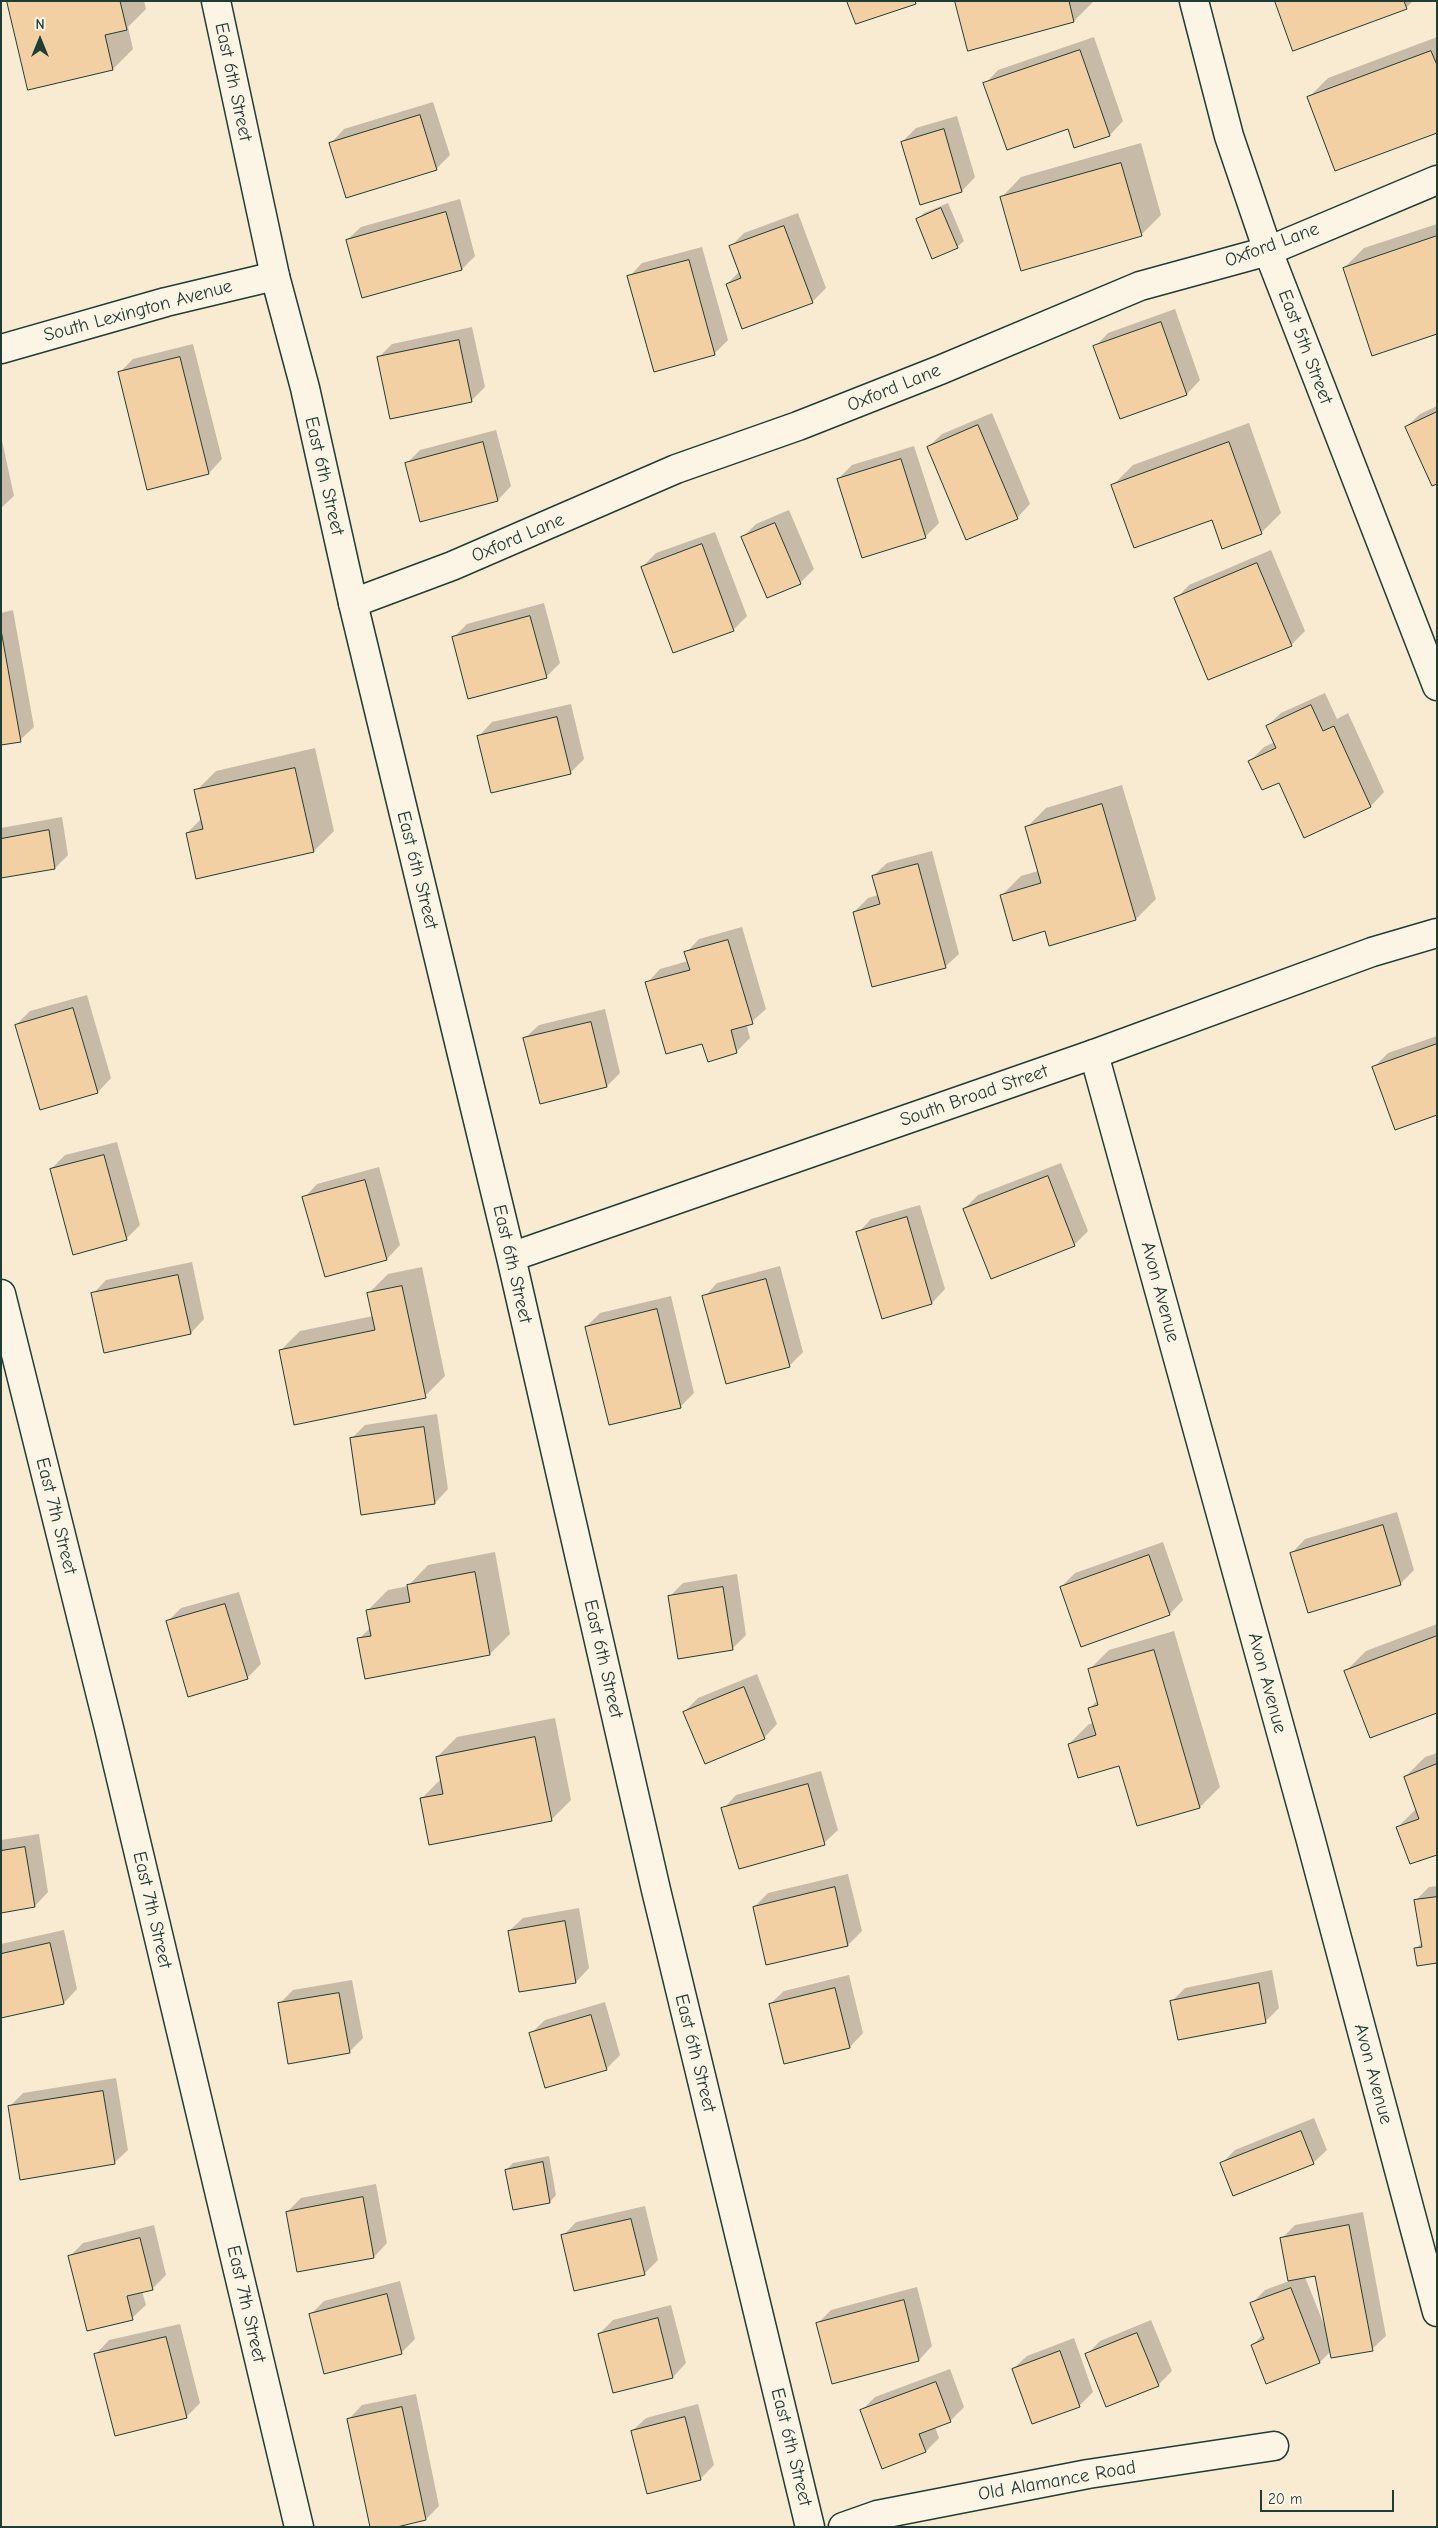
<!DOCTYPE html>
<style>
body{margin:0}
#map{position:relative;width:1438px;height:2528px;overflow:hidden;background:#f9ead2;font-family:"Comic Neue",sans-serif}
canvas{display:block}
.frame{position:absolute;inset:0;border:2px solid #1f3d34;pointer-events:none}
.north{position:absolute;left:15px;top:15px;width:50px;height:50px;-webkit-text-stroke:4px #fcf5e5;paint-order:stroke;rotate:0deg;font-size:14px;font-weight:700;line-height:20px;text-align:center;color:#1f3d34}
.north::after{content:'';display:block;margin:auto;width:18px;height:22px;background:#1f3d34;clip-path:polygon(50% 0,100% 100%,50% 72%,0 100%)}
.scale{position:absolute;left:1260px;top:2490px;width:134px;height:22px;box-sizing:border-box;border:2px solid #1f3d34;border-top:0;padding-left:6px;font-size:15px;line-height:18px;white-space:nowrap;color:#1f3d34;-webkit-text-stroke:4px #fcf5e5;paint-order:stroke}
</style>
<div id="map">
<canvas width="1438" height="2528"></canvas>
<div class="frame"></div>
<div class="north">N</div>
<div class="scale">20 m</div>
</div>
<script>
const ctx = document.querySelector('canvas').getContext('2d');
ctx.lineJoin = 'round';
function paint(path, color) { ctx.fillStyle = color; ctx.fill(path, 'evenodd'); }
function trace(path, color, width, dash) { ctx.strokeStyle = color; ctx.lineWidth = width; ctx.lineCap = dash ? 'butt' : 'round'; ctx.setLineDash(dash || []); ctx.stroke(path); }
function label(font, color, halo, rows, align = 'center') {
  ctx.font = font + ' "Comic Neue",sans-serif'; ctx.lineWidth = 5; ctx.setLineDash([]); ctx.textBaseline = 'middle'; ctx.strokeStyle = halo; ctx.fillStyle = color; for (const [text, x, y, turn = 0] of rows) {
    ctx.save(); ctx.translate(x, y); ctx.rotate((+turn || 0) * Math.PI / 180); ctx.textAlign = isNaN(turn) ? turn : align; if (halo) ctx.strokeText(text, 0, 0); ctx.fillText(text, 0, 0); ctx.restore();
  }
}
const shadow = new Path2D(`
 M9 1H144L146 9 128 27 133 49 113 69Z
 M956 1H1094L1074 21 969 49Z
 M1276 1H1413L1406 8Z
 M1094 37 1123 121 1110 135 1075 147 1069 128 985 84 998 70Z
 M1437 37V132L1308 98 1328 78Z
 M433 102 450 155 436 169 331 143 344 129Z
 M957 116 975 177 962 191 902 142 916 128Z
 M1141 143 1161 215 1141 235 1001 198 1021 177Z
 M460 199 475 256 462 269 347 240 361 227Z
 M948 203 964 241 957 247 917 220 924 213Z
 M798 213 826 288 812 302 727 284 740 271 731 246 744 233Z
 M1437 224V333L1344 268 1364 248Z
 M702 247 728 340 714 354 629 277 642 263Z
 M1175 309 1200 380 1187 394 1095 347 1108 333Z
 M472 327 485 387 471 401 379 357 392 344Z
 M193 344 222 459 209 473 119 373 133 359Z
 M1437 406V482L1406 427 1420 414Z
 M992 413 1030 504 1017 518 928 447 942 434Z
 M1249 423 1281 513 1261 533 1113 485 1133 465Z
 M496 430 511 486 498 500 406 464 420 450Z
 M1 436 14 496 1 508Z
 M914 446 939 523 925 537 838 479 852 465Z
 M789 510 814 569 800 583 768 597 743 537 756 524Z
 M715 532 747 616 733 630 642 567 656 553Z
 M1271 550 1305 631 1291 645 1209 679 1176 599 1189 585Z
 M544 603 560 663 546 677 453 638 467 624Z
 M13 610 34 727 20 740 1 744V613Z
 M1325 693 1337 719 1348 713 1384 792 1371 806 1305 836 1280 781 1250 761 1264 747 1275 742 1267 726 1281 713Z
 M571 704 584 759 570 773 479 736 492 722Z
 M315 748 334 831 314 851 187 833 202 818 196 791 216 771Z
 M1122 785 1156 899 1136 919 1046 930 1001 896 1021 876 1038 871 1026 828 1046 808Z
 M62 817 68 855 55 868 1 877V828Z
 M932 851 959 954 945 967 854 912 868 898 878 895 873 876 887 863Z
 M742 927 766 1009 747 1026 750 1038 736 1052 703 1042 647 983 660 969 688 961 686 953 699 939Z
 M87 995 111 1078 98 1092 16 1025 30 1011Z
 M605 1009 620 1073 607 1086 525 1038 539 1025Z
 M1437 1036V1114L1374 1067 1388 1053Z
 M117 1142 140 1225 126 1239 51 1169 65 1155Z
 M1061 1163 1088 1231 1074 1245 964 1209 978 1195Z
 M379 1167 400 1245 387 1259 304 1198 317 1184Z
 M920 1205 945 1289 932 1303 883 1317 858 1233 871 1219Z
 M192 1262 204 1319 191 1333 93 1294 106 1280Z
 M780 1266 803 1352 790 1365 727 1383 704 1297 717 1283Z
 M422 1267 445 1376 425 1396 280 1351 300 1331 373 1316 368 1294 388 1274Z
 M671 1296 694 1393 680 1407 586 1327 600 1313Z
 M437 1414 448 1489 435 1503 351 1439 365 1425Z
 M1397 1512 1414 1570 1401 1583 1309 1611 1292 1553 1305 1539Z
 M1163 1542 1183 1600 1170 1614 1082 1645 1061 1587 1075 1573Z
 M495 1552 510 1634 490 1654 366 1678 359 1639 371 1627 368 1610 388 1590 408 1586 428 1565Z
 M737 1574 746 1635 733 1648 669 1597 683 1583Z
 M239 1592 261 1664 247 1678 167 1622 181 1608Z
 M1437 1624V1711L1346 1671 1366 1651Z
 M1174 1631 1220 1787 1200 1807 1120 1765 1069 1744 1089 1724 1094 1723 1090 1708 1098 1700 1089 1670 1109 1650Z
 M757 1674 777 1724 764 1738 684 1712 698 1698Z
 M555 1718 571 1800 551 1820 422 1798 441 1779 437 1757 457 1737Z
 M1437 1753V1854L1398 1827 1416 1809 1405 1777 1425 1757Z
 M821 1771 838 1830 824 1843 723 1809 736 1795Z
 M39 1834 48 1892 35 1906 1 1912V1840Z
 M848 1874 862 1931 848 1945 767 1963 754 1907 768 1893Z
 M1437 1886V1961L1416 1948 1423 1942 1416 1900 1429 1887Z
 M579 1908 589 1968 576 1982 509 1931 523 1918Z
 M64 1930 77 1989 64 2003 1 2016V1944Z
 M1272 1970 1279 2008 1266 2021 1179 2038 1171 2002 1185 1988Z
 M849 1975 863 2033 850 2047 770 2004 784 1991Z
 M352 1980 363 2038 349 2052 279 2004 293 1990Z
 M605 2002 620 2055 606 2069 531 2033 545 2020Z
 M116 2078 128 2150 114 2163 10 2106 23 2093Z
 M1314 2118 1327 2150 1313 2163H1222L1235 2150Z
 M549 2156 556 2195 550 2202 514 2209 506 2170 513 2163Z
 M376 2184 387 2243 374 2257 287 2212 301 2198Z
 M645 2206 658 2260 644 2274 563 2236 576 2222Z
 M1363 2212 1386 2336 1372 2349 1331 2351 1320 2362 1253 2345 1263 2334 1251 2304 1265 2290 1289 2281 1281 2239 1295 2225ZM1316 2274 1326 2326 1325 2327 1305 2277Z
 M154 2225 166 2275 152 2289 142 2291 146 2305 132 2318 70 2256 83 2243Z
 M400 2281 415 2339 402 2352 325 2373 310 2315 324 2301Z
 M917 2287 932 2346 919 2360 817 2324 831 2310Z
 M671 2305 686 2363 673 2377 614 2392 599 2334 613 2320Z
 M1151 2320 1172 2371 1158 2385 1086 2355 1100 2341Z
 M180 2324 200 2403 186 2417 96 2354 109 2340Z
 M1074 2338 1093 2392 1079 2406 1013 2369 1027 2356Z
 M950 2369 964 2407 950 2421 935 2427 939 2438 926 2451 861 2411 875 2397Z
 M416 2394 439 2506 426 2519 349 2419 362 2405Z
 M698 2404 714 2465 700 2479 632 2431 646 2418Z`);
const building = new Path2D(`
 M7 1H120L127 30 105 35 113 70 28 90Z
 M847 1H915L916 4 856 24Z
 M955 1H1069L1074 22 968 51Z
 M1275 1H1404L1407 9 1293 51Z
 M1080 50 1110 136 1074 148 1068 129 1007 150 983 83Z
 M1431 51 1437 65V133L1335 171 1307 97Z
 M420 115 437 170 346 198 329 143Z
 M944 129 962 192 920 205 901 142Z
 M1121 163 1142 236 1021 271 1000 197Z
 M941 208 958 248 932 259 916 219Z
 M446 212 462 270 362 298 346 240Z
 M784 226 813 303 742 329 726 284 741 278 729 246Z
 M1437 236V334L1372 356 1343 268Z
 M689 260 715 355 654 372 627 276Z
 M1161 322 1187 395 1120 419 1093 346Z
 M459 340 472 402 390 419 377 357Z
 M180 357 209 474 147 490 118 372Z
 M1437 412V484L1432 486 1405 427Z
 M978 425 1018 519 966 540 927 447Z
 M483 442 498 501 420 522 405 463Z
 M1229 442 1262 534 1222 549 1212 520 1134 548 1111 485Z
 M901 459 926 538 862 558 837 479Z
 M775 523 801 584 767 598 741 537Z
 M702 544 734 631 673 653 641 567Z
 M1257 563 1292 646 1208 680 1174 598Z
 M530 616 547 678 468 699 452 637Z
 M1 630 21 742 1 745Z
 M1311 705 1323 731 1334 726 1371 807 1304 838 1279 783 1262 790 1248 761 1276 748 1266 726Z
 M557 717 571 774 491 793 477 736Z
 M295 768 314 852 196 879 186 833 203 829 194 790Z
 M1102 804 1136 920 1049 946 1045 931 1013 941 1000 895 1041 883 1025 827Z
 M49 830 55 869 1 878V839Z
 M918 864 946 968 872 987 853 912 880 904 872 876Z
 M728 940 753 1024 731 1030 737 1053 708 1062 702 1044 666 1054 645 982 690 970 684 952Z
 M73 1008 98 1093 40 1110 15 1025Z
 M591 1022 607 1087 540 1104 523 1038Z
 M1437 1044V1115L1395 1130 1372 1067Z
 M104 1155 127 1240 73 1255 50 1169Z
 M1048 1176 1075 1246 991 1279 963 1209Z
 M365 1180 387 1260 325 1277 302 1197Z
 M907 1217 932 1304 882 1319 856 1232Z
 M178 1275 191 1334 104 1353 91 1293Z
 M766 1279 790 1367 726 1384 702 1296Z
 M402 1286 426 1398 294 1425 279 1350 375 1330 367 1293Z
 M657 1309 681 1408 609 1425 585 1327Z
 M424 1427 435 1504 361 1515 350 1438Z
 M1383 1525 1401 1585 1308 1613 1290 1553Z
 M1149 1555 1170 1615 1081 1647 1060 1587Z
 M475 1572 490 1655 365 1679 357 1638 371 1636 366 1610 410 1602 407 1585Z
 M723 1587 733 1650 678 1659 668 1596Z
 M225 1604 248 1679 188 1697 166 1621Z
 M1437 1636V1713L1370 1738 1344 1671Z
 M1154 1650 1200 1808 1137 1826 1119 1766 1078 1778 1068 1744 1096 1735 1088 1708 1098 1705 1088 1669Z
 M744 1687 765 1739 705 1764 683 1712Z
 M535 1737 552 1821 429 1845 420 1798 443 1794 436 1757Z
 M1437 1764V1855L1410 1864 1396 1827 1419 1819 1404 1777Z
 M808 1784 825 1845 739 1869 721 1808Z
 M25 1847 35 1907 1 1913V1851Z
 M835 1887 848 1946 766 1965 753 1907Z
 M1437 1897V1963L1417 1966 1414 1948 1422 1947 1414 1900Z
 M565 1921 576 1983 519 1992 508 1931Z
 M50 1943 64 2004 1 2018V1954Z
 M1259 1983 1266 2023 1178 2040 1170 2001Z
 M835 1988 850 2048 784 2064 769 2004Z
 M339 1993 350 2053 288 2064 278 2003Z
 M591 2015 607 2070 545 2088 529 2033Z
 M103 2091 115 2164 20 2180 8 2106Z
 M1301 2131 1314 2164 1233 2196 1220 2163Z
 M543 2162 550 2203 513 2210 505 2170Z
 M363 2197 374 2258 297 2272 286 2212Z
 M631 2219 645 2275 574 2291 561 2235Z
 M1349 2225 1373 2351 1331 2358 1315 2276 1288 2281 1280 2238Z
 M140 2238 153 2290 127 2296 133 2320 87 2331 68 2256Z
 M1291 2288 1320 2363 1266 2384 1251 2345 1264 2339 1250 2303Z
 M387 2294 402 2354 324 2374 309 2314Z
 M904 2300 919 2361 832 2384 816 2323Z
 M658 2318 673 2378 613 2393 598 2334Z
 M1137 2333 1159 2386 1106 2407 1085 2354Z
 M166 2337 187 2418 115 2436 94 2354Z
 M1060 2351 1080 2407 1032 2424 1012 2369Z
 M936 2382 951 2422 919 2434 926 2452 882 2469 860 2410Z
 M402 2407 426 2520 397 2527H370L347 2419Z
 M685 2417 701 2480 647 2494 631 2431Z`);
const minor = new Path2D(`
 M1194 1 1229 136 1268 251 1437 686
 M1 349 166 302 275 276
 M353 603 452 566 676 469 798 426 940 370 1140 286 1268 251 1437 180
 M1094 1054 1310 1837 1437 2312
 M1 1294 109 1728 299 2527
 M843 2527 877 2515 1088 2474 1274 2446`);
const tertiary = new Path2D(`
 M216 1 275 276 305 388 353 603 511 1257 656 1890 810 2527
 M511 1257 1094 1054 1372 952 1437 933`);
const streetNames = [
 ["East 6th Street",233,82,78],
 ["Oxford Lane",1272,245,-20],
 ["South Lexington Avenue",138,311,-15],
 ["East 5th Street",1305,347,69],
 ["Oxford Lane",894,388,-22],
 ["East 6th Street",324,476,77],
 ["Oxford Lane",518,538,-23],
 ["East 6th Street",417,870,76],
 ["South Broad Street",974,1096,-19],
 ["East 6th Street",512,1264,77],
 ["Avon Avenue",1160,1292,75],
 ["East 7th Street",56,1516,76],
 ["East 6th Street",603,1659,77],
 ["Avon Avenue",1267,1683,75],
 ["East 7th Street",152,1910,77],
 ["East 6th Street",695,2053,76],
 ["Avon Avenue",1373,2074,75],
 ["East 7th Street",246,2304,77],
 ["East 6th Street",791,2447,76],
 ["Old Alamance Road",1057,2481,-10]
];
paint(shadow, '#0003');
paint(building, '#f3cfa4');
trace(building, '#1f3d34', 1);
trace(minor, '#1f3d34', 31);
trace(tertiary, '#1f3d34', 31);
trace(minor, '#fcf5e5', 28);
trace(tertiary, '#fcf5e5', 28);
label('19px', '#1f3d34', '#fcf5e5', streetNames);
</script>
